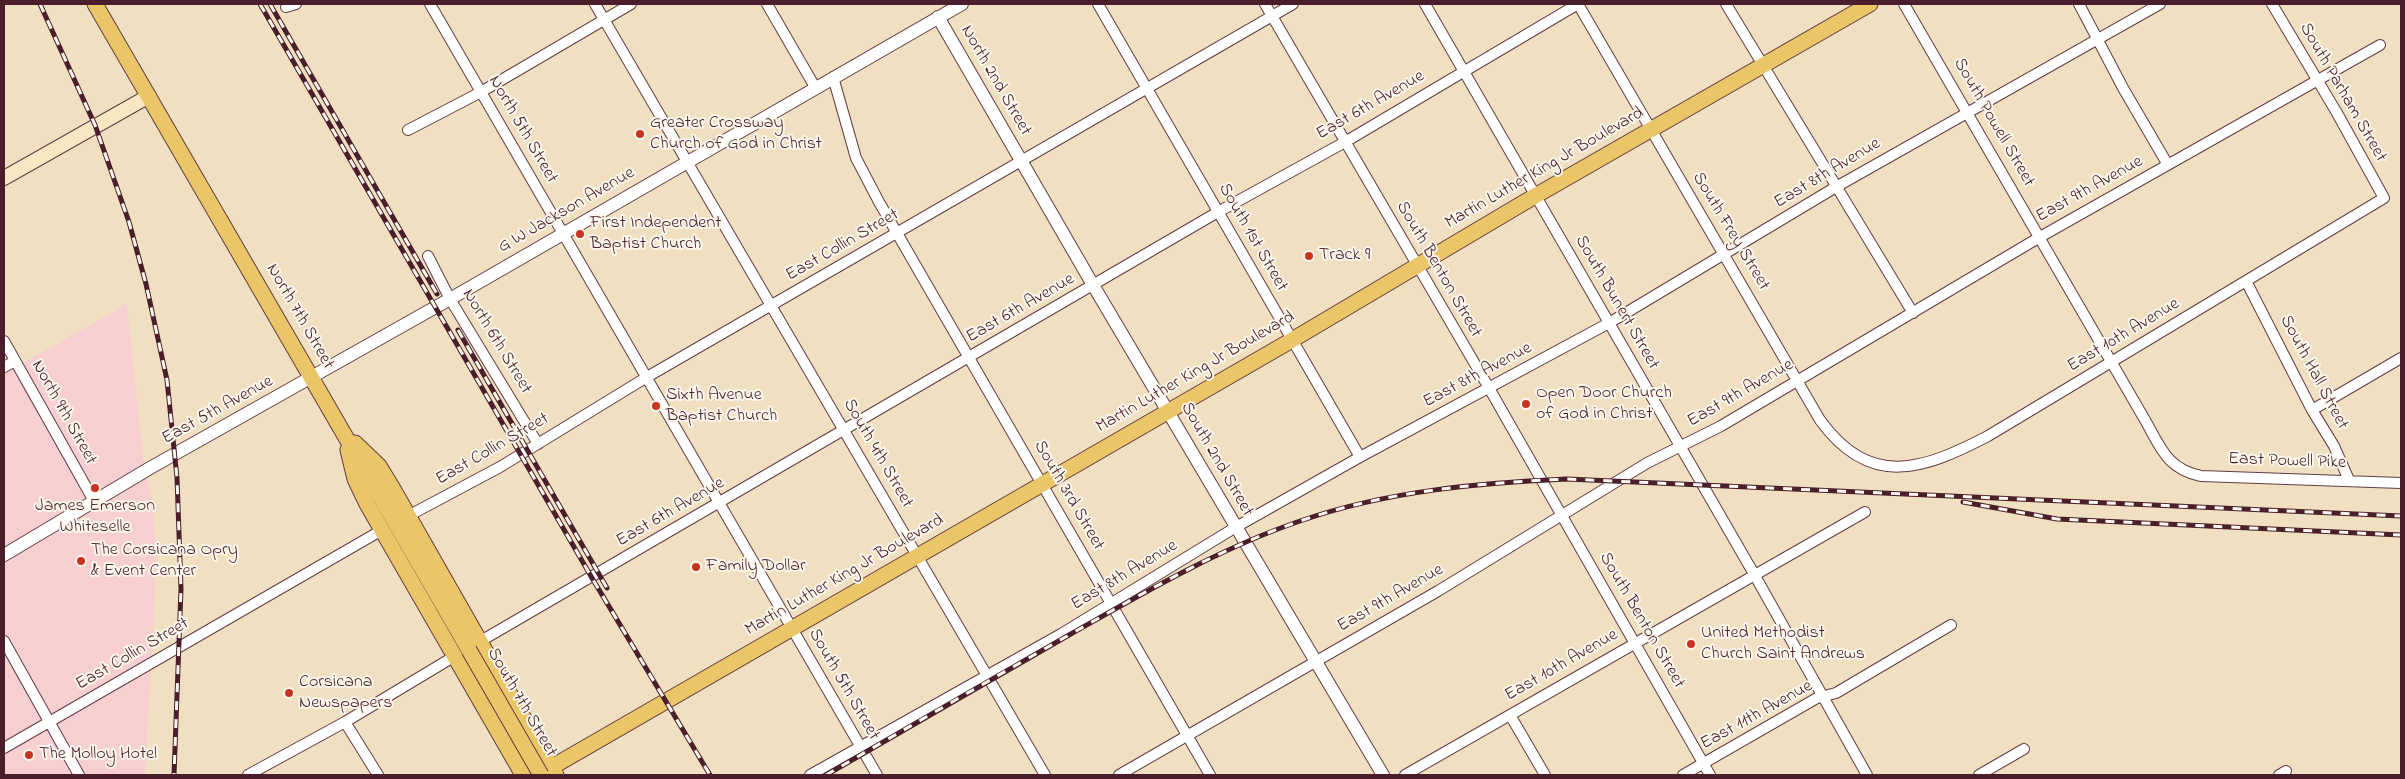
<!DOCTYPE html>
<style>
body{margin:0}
#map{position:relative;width:2405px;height:779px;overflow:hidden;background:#f0e0c1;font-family:"Indie Flower",sans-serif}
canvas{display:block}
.frame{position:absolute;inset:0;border:5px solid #4a1f2b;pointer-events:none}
</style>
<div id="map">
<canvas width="2405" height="779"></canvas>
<div class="frame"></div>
</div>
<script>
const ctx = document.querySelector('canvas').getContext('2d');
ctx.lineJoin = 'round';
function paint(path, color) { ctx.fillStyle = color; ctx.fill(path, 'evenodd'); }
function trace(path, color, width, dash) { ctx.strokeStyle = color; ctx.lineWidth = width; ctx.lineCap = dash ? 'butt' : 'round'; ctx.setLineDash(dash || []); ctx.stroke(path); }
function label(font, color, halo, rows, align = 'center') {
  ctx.font = font + ' "Indie Flower",sans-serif'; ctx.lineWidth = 4; ctx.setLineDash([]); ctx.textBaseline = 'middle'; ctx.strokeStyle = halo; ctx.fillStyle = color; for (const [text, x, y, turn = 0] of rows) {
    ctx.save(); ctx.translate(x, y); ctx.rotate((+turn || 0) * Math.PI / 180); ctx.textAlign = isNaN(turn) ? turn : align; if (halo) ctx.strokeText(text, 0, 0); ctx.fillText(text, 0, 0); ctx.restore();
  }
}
const built = new Path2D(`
 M127 304 143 457 151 496 157 555 145 775H4V374Z`);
const minor = new Path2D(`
 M430 4 877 775
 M595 4 1045 775
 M767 4 815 87
 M1098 4 1360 457
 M1265 4 1489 388 1710 775
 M1425 4 1754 574 1867 775
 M1578 4 1820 420C1870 489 1923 470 1988 436L2384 198 2337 113 2272 4
 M1726 4 1913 313
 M1904 4 2145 420C2161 448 2167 469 2201 476L2401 483
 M2079 4 2123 88 2168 165
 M286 7 296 4
 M833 77 856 158 879 202 1210 775
 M408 130 481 92 631 4
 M428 256 450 299 538 444
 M2246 281 2312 410 2334 446 2349 480
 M4 341 94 501
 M4 367 15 361
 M2312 410 2401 358
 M408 516 500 467 647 377 1293 4
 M4 641 79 775
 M479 642 1218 212 1345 142 1578 4
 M1510 715 1545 775
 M345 722 378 775
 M4 748 382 530
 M248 775 345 722 455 656
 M810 775 1061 634 1236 527 1360 457 1609 323 1836 187 2160 4
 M1119 775 1438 591 1647 463 1721 426 2040 237 2380 45
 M1405 775 1865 512
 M1683 775 1817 698 1836 693 1951 625
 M1979 775 2024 749
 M2279 775 2286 771`);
const tertiary = new Path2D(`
 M938 17 1093 285 1383 775
 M4 555 150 468 450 299 962 4`);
const secondary = new Path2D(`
 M4 178 149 96`);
const primary = new Path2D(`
 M95 4 469 650
 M355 443 379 466 393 489 556 775
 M348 450 355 479 367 504 523 775
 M538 775 1292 340 1535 196 1870 4`);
const rail = new Path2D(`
 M40 4 95 125 129 222 146 284 167 380 177 478 181 589 174 775
 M260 4 592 578 710 775
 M270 4 437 294
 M458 330 607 588
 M1963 502 2057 519 2401 535
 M826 775C907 728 988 681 1069 635 1145 592 1220 548 1303 520 1388 491 1478 483 1567 479L2401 516`);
const primaryBridge = new Path2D(`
 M469 650 541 775`);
const markers = [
 [640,134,5,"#c8321e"],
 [580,234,5,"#c8321e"],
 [1309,256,5,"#c8321e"],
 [1526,404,5,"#c8321e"],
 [656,406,5,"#c8321e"],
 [95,488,5,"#c8321e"],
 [81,561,5,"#c8321e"],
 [696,567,5,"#c8321e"],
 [1691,644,5,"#c8321e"],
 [289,693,5,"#c8321e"],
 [29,755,5,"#c8321e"]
];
const streetNames = [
 ["North 2nd Street",995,81,60],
 ["South Parham Street",2342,93,60],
 ["East 6th Avenue",1371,106,-30],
 ["South Powell Street",1993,123,60],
 ["North 5th Street",522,130,60],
 ["Martin Luther King Jr Boulevard",1545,169,-30],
 ["East 8th Avenue",1828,174,-31],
 ["East 9th Avenue",2090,190,-29],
 ["G W Jackson Avenue",567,211,-30],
 ["South Frey Street",1730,232,59],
 ["South 1st Street",1252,238,60],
 ["East Collin Street",843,246,-30],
 ["South Benton Street",1438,270,60],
 ["South Bunert Street",1616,303,60],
 ["East 6th Avenue",1021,309,-30],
 ["North 7th Street",299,317,60],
 ["East 10th Avenue",2124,336,-31],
 ["North 6th Street",496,342,59],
 ["Martin Luther King Jr Boulevard",1196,373,-30],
 ["South Hall Street",2313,373,62],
 ["East 8th Avenue",1478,376,-28],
 ["East 9th Avenue",1741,394,-30],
 ["East 5th Avenue",218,411,-29],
 ["North 9th Street",63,413,61],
 ["East Collin Street",493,450,-30],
 ["South 4th Street",877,454,60],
 ["South 2nd Street",1216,460,60],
 ["East Powell Pike",2287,462,2],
 ["South 3rd Street",1068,496,60],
 ["East 6th Avenue",671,513,-30],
 ["Martin Luther King Jr Boulevard",845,576,-30],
 ["East 8th Avenue",1125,576,-31],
 ["East 9th Avenue",1391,599,-30],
 ["South Benton Street",1641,621,60],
 ["East Collin Street",133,655,-30],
 ["East 10th Avenue",1562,666,-30],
 ["South 5th Street",843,685,60],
 ["South 7th Street",521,703,60],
 ["East 11th Avenue",1757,716,-29]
];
const poiNames = [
 ["Greater Crossway",650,124],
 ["Church of God in Christ",650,145],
 ["First Independent",590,224],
 ["Baptist Church",590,245],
 ["Track 9",1319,256],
 ["Open Door Church",1536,394],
 ["of God in Christ",1536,415],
 ["Sixth Avenue",666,396],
 ["Baptist Church",666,417],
 ["James Emerson",95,507,"center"],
 ["Whiteselle",95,528,"center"],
 ["The Corsicana Opry",91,551],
 ["& Event Center",91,572],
 ["Family Dollar",706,567],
 ["United Methodist",1701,634],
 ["Church Saint Andrews",1701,655],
 ["Corsicana",299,683],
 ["Newspapers",299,704],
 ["The Molloy Hotel",39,755]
];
paint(built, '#f7cfd1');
trace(minor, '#633c42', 12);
trace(tertiary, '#633c42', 14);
trace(secondary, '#633c42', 16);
trace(primary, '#633c42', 17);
trace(minor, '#fff', 10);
trace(tertiary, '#fff', 12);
trace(secondary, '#f7e8c3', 14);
trace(primary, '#ebc669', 15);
trace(rail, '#4a1f2b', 5);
trace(rail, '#fbf7ec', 3, [9]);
trace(primaryBridge, '#633c42', 17, []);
trace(primaryBridge, '#ebc669', 15);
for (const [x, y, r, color] of markers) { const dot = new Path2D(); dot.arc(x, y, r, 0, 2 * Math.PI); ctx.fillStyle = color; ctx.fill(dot); trace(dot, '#fbf7ec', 2); }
label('18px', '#4a1f2b', '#fbf7ec', streetNames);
label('18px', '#4a1f2b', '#fbf7ec', poiNames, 'left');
</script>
